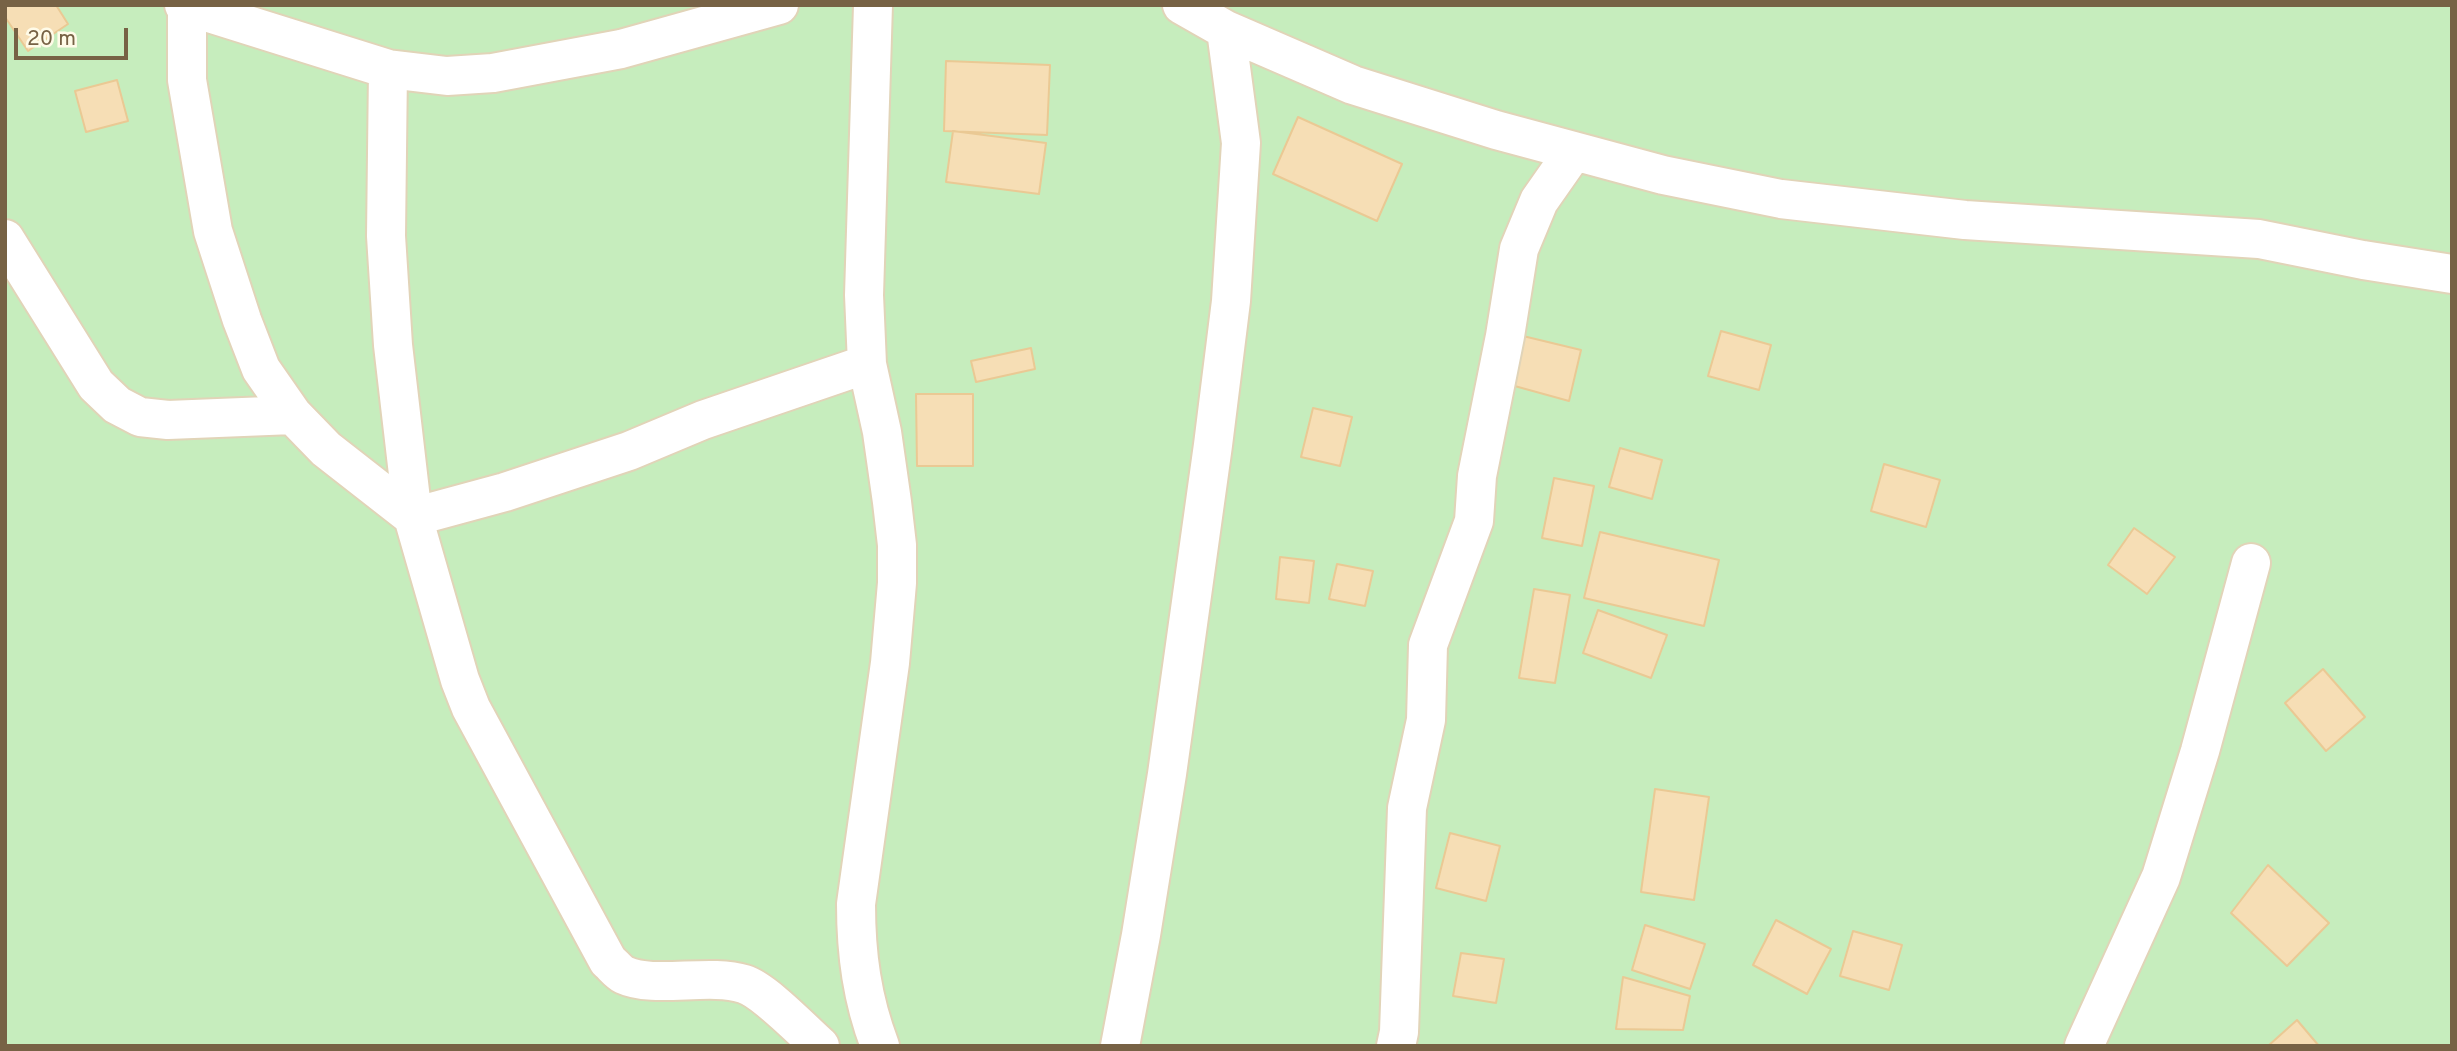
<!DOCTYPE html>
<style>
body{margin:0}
#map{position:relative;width:2457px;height:1051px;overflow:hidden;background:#fef9e0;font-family:Overpass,sans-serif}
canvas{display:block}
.frame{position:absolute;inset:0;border:7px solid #776245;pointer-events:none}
.scale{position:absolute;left:14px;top:28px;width:114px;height:32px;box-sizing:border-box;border:4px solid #776245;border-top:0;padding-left:9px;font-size:21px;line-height:24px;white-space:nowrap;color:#776245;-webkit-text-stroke:5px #fffbe8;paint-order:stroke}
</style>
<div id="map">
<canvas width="2457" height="1051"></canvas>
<div class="frame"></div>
<div class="scale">20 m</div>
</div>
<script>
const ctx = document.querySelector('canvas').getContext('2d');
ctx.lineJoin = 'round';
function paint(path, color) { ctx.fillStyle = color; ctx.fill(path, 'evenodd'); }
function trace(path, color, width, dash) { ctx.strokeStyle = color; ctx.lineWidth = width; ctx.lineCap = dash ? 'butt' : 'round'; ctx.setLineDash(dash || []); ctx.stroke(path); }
const green = new Path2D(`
 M5 5H2452V1046H5Z`);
const building = new Path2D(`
 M5 5H56L68 24 28 51 5 17Z
 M946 61 1050 65 1047 135 944 131Z
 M117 80 128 121 86 132 75 91Z
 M1298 117 1402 164 1377 221 1273 174Z
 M953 131 1046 143 1039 194 946 182Z
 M1721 331 1771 345 1759 390 1708 376Z
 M1523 336 1581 350 1569 401 1511 385Z
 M1031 348 1035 369 976 382 971 361Z
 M916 394H973V466H917Z
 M1313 408 1352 417 1340 466 1301 457Z
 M1620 448 1662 460 1652 499 1609 487Z
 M1884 464 1940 480 1926 527 1871 511Z
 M1554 478 1594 486 1582 546 1542 538Z
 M2134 528 2175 557 2147 594 2108 565Z
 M1600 532 1719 560 1704 626 1584 598Z
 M1280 557 1314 561 1309 603 1276 599Z
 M1337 564 1373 571 1365 606 1329 599Z
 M1534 589 1570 595 1555 683 1519 678Z
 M1598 610 1667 635 1651 678 1583 653Z
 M2323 669 2365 717 2326 751 2285 703Z
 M1655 789 1709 797 1694 900 1641 892Z
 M1450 833 1500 846 1486 901 1436 888Z
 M2268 865 2329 923 2287 966 2231 913Z
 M1776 920 1831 949 1807 994 1753 965Z
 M1645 925 1705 944 1690 989 1632 970Z
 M1853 931 1902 945 1889 990 1840 976Z
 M1461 953 1504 959 1496 1003 1453 996Z
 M1623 977 1690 996 1683 1030 1616 1029Z
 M2297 1020 2319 1046H2268Z`);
const minor = new Path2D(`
 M184 5 388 69 447 76 493 73 621 49 779 5
 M873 5 864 295 867 364 882 432 892 502 897 545V583L890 663 856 904C856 954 862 999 880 1046
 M1182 5 1226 30 1353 85 1496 130 1663 175 1781 199 1965 220 2259 239 2363 260 2452 274
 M187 7V80L213 231 242 320 261 369 293 415 326 449 413 517 505 492 629 451 703 420 867 364
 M388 69 386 236 393 345 413 517 460 680 471 708 608 961C613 965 618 972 624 975 654 989 709 973 744 984 764 990 803 1031 820 1046
 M5 239 96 385 117 405 140 417 168 420 293 415
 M1120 1046 1141 935 1167 774 1213 445 1231 301 1241 143 1226 30
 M1396 1046 1399 1032 1407 808 1426 720 1428 645 1474 521 1477 476 1505 336 1519 249 1539 201 1574 151
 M2084 1046 2161 877 2200 751 2251 563`);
paint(green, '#c6edbd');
paint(building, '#f6deb5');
trace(building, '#eac994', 2);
trace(minor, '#e1d4b8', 42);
trace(minor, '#fff', 38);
</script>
